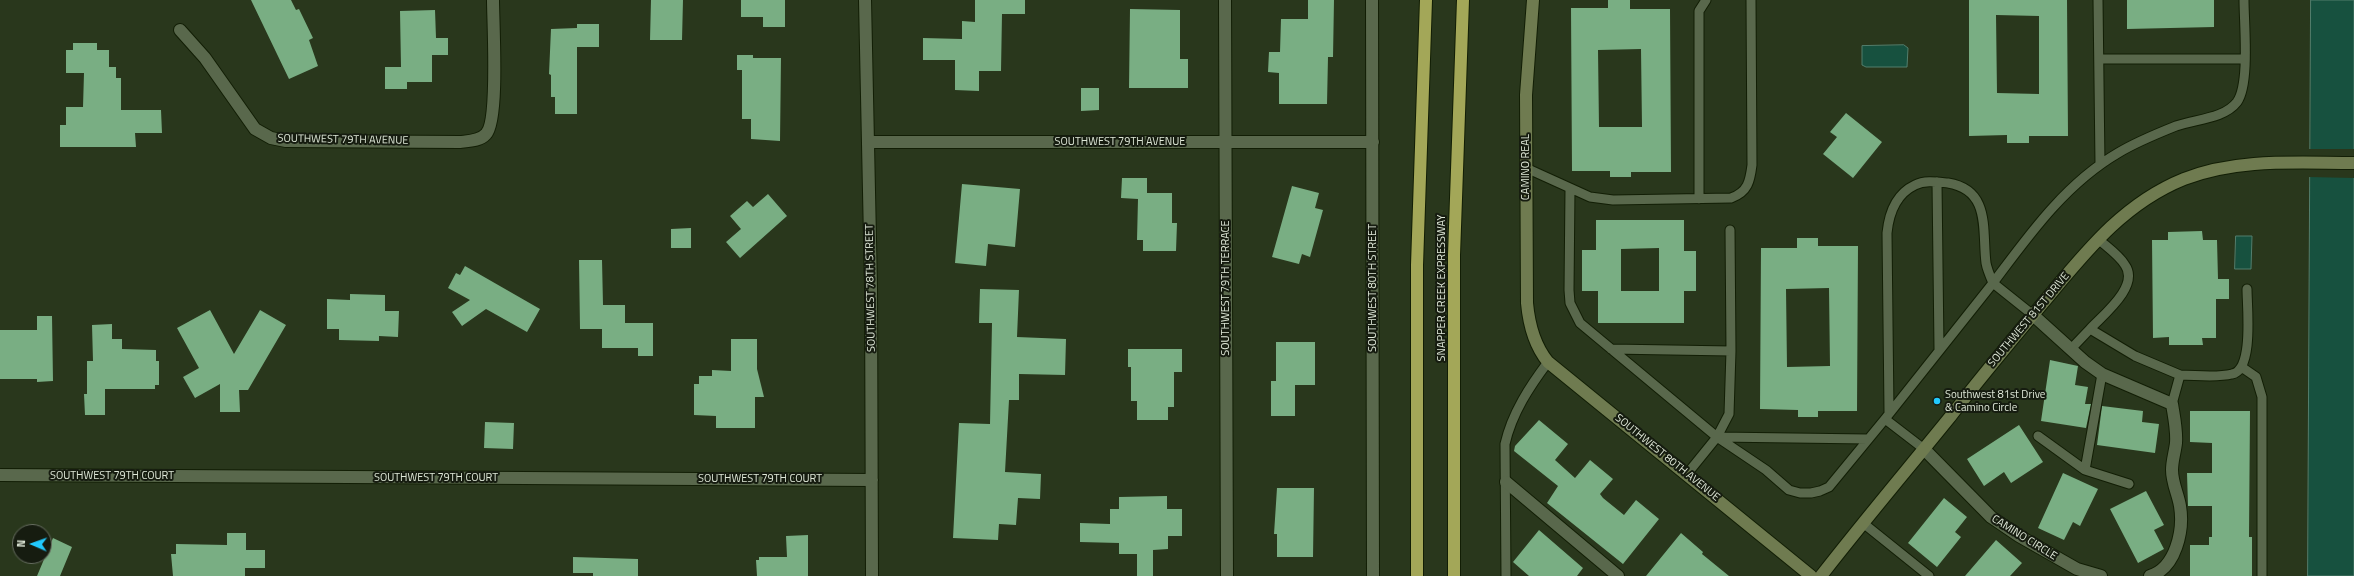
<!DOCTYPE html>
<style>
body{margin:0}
#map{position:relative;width:2354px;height:576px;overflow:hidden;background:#29371c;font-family:"Titillium Web",sans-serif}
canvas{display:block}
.north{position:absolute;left:12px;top:524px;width:40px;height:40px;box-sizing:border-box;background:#161c10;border:1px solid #666d60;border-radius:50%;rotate:272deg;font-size:11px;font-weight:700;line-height:16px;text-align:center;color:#dee7d7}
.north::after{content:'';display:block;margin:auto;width:14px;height:18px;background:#21c9fd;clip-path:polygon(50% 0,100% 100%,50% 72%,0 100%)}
</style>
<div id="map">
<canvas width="2354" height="576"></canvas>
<div class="north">N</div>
</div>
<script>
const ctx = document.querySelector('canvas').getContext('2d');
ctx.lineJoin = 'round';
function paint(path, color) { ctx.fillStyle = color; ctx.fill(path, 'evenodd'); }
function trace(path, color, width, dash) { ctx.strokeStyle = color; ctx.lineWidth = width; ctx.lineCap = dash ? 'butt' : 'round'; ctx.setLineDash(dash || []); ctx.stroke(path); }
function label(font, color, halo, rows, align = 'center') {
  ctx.font = font + ' "Titillium Web",sans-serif'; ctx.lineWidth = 4; ctx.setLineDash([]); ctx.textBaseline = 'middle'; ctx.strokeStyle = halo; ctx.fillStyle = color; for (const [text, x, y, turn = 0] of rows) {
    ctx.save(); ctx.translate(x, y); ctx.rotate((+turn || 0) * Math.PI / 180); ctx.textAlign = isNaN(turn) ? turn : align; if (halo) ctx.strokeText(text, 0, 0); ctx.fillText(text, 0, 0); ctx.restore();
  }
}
const water = new Path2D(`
 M2311 0H2354V576H2308Z
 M1904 45 1908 48 1907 67H1866L1862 65V46Z
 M2236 236H2252L2251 269H2235Z`);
const pier = new Path2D(`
 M2308 149H2354V178L2308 177Z`);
const building = new Path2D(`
 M251 0H291L296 10 299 9 313 38 309 40 318 66 289 79Z
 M651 0H683L682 40H650Z
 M741 0H785V27H763V17H741Z
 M975 0H1025V14H1002L1001 71H979V91L955 90V60H923V38L962 39V21L975 22Z
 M1308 0H1334L1333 57H1328L1327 104H1279V73L1268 72 1269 52H1280L1281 19H1308Z
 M1608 0H1630V9H1670L1671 172H1631V177H1610V171H1572L1571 8H1608ZM1641 49 1642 127H1599L1598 50Z
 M1969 0H2067L2068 136H2029V143H2007V135L1969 136ZM1996 15 2039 16V94L1997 93Z
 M2127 0H2214V27L2127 29Z
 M1130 9 1180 10V59H1188V88H1129Z
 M435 10 436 38H448V55H432V82H407V89H385V67H401L400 11Z
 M577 24H599V47H577V114H555V97H551V75L549 74 551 29 577 28Z
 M73 43H97V50H109V67H116V78H121V110H161L162 133H135L136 147H60V125H66V107H83L84 73H66V50H73Z
 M737 55H753V58H781L780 141 751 139V119H742V70H737Z
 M1081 88H1099V110L1081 111Z
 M1846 113 1882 142 1853 178 1823 154 1837 137 1830 132Z
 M1122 178H1147V193H1172V223H1177L1176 251H1143V240H1137L1138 199 1121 198Z
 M962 184 1020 189 1015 247 988 244 986 266 955 263Z
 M1292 186 1319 193 1315 208 1323 210 1310 257 1302 254 1299 264 1272 257Z
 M768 194 787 216 740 258 726 242 741 229 730 216 747 201 753 207Z
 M1596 220H1684V251H1696V291H1684V323H1598V291H1582V250H1596ZM1659 248V291H1621V249Z
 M691 228V248H671V229Z
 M2202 231 2203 240H2217L2218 279H2229V299H2216V338H2202L2203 345H2169V337L2153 338 2152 240H2168V232Z
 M1797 238H1818V246H1858L1857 411H1818V417H1798V410L1760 409 1761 248H1797ZM1829 288 1830 366 1787 367 1786 289Z
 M579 260H602L603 305H625V323H653V356H638V348H602V329H580Z
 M465 266 540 309 527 332 486 309 462 326 452 312 470 300 448 288 456 273 460 275Z
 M980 289 1019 290 1017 337 1066 339 1065 375 1019 374V400H1009L1005 472 1041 474 1040 499 1018 498 1016 525 999 524 998 540 953 538 959 423 990 424 992 323H979Z
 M350 294 385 295V311H399L398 337 379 336V341L339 340V329H327V299L350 300Z
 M210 310 234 354 260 310 286 325 248 390H239L240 412H220V384L195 398 183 377 199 368 177 328Z
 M37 316H52L53 381 37 382V379H0V330H37Z
 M112 324V339H122V349L156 350V361H159V385H155V389H105V415H85L84 394H87V361H93L92 325Z
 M731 339H757V369L764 397H755V428H716V416L694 415V384H699V376H712V370L731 371Z
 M1276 342H1315V385H1295V416H1271V381H1276Z
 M1128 349H1182V372H1174V407H1168V420H1137V401H1131V367H1128Z
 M2050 360 2078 366 2075 385 2088 387 2085 404H2091L2086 428 2041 421Z
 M2102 406 2143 411 2142 422 2159 424 2155 453 2097 445Z
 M2190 411H2250L2249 537H2252V576H2190V545H2209V537H2212V506H2188L2187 473H2212V443L2190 442Z
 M1539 420 1568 444 1555 460 1575 478 1590 460 1613 479 1600 494 1603 498 1624 515 1636 500 1659 519 1623 564 1547 503 1558 486 1514 451 1515 446Z
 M485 422 514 423 513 449 484 448Z
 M2019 425 2043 462 2011 483 2004 472 1984 486 1967 459Z
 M2063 473 2098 489 2080 526 2073 522 2064 540 2038 528Z
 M1277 488H1314L1313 557H1277V534H1274Z
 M2146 491 2164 525 2154 530 2164 549 2138 563 2110 509Z
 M1167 496V509H1182V536H1168V549L1153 550V576H1137V554H1119V543L1080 542V523L1110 524V509H1119V497Z
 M1944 498 1967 517 1955 532 1961 537 1937 567 1908 543Z
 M1539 530 1583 568 1577 576H1529L1513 562Z
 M227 533H246V550H265V568H245V576H173L171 554H176V544L227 545Z
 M1681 533 1703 552 1702 554 1729 576H1646Z
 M808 535V576H757L756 560H759V557H787L786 536Z
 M53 538 72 547 60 576H37Z
 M1996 540 2022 563 2010 576H1965Z
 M573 557 638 559V576H593V573H573Z`);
const lane = new Path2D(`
 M2098 0 2100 164
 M2099 59H2245
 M1526 168 1590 197 1613 200 1731 198C1748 192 1750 181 1752 165L1751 0
 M1937 182 1939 349
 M1570 189 1569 290 1570 303 1580 323 1717 437 1766 470 1789 490 1800 493H1811L1820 491 1829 487 1885 419 1993 283 2033 315
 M1699 199V11L1706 0
 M1993 283C2029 235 2065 184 2118 153 2136 142 2156 134 2176 126 2195 119 2224 119 2237 102 2250 84 2244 24 2244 0
 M2090 329C2103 315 2140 286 2125 265 2119 255 2107 247 2098 239
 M1611 349 1731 351
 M2070 350 2090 329 2135 356 2180 375 2172 404
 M2243 368 2256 377 2262 397V576
 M2180 375C2196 375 2216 378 2232 374 2254 370 2247 307 2247 289
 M1889 412 1887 233C1889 213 1896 194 1915 185 1925 180 1937 182 1948 183 1991 190 1982 230 1986 263 1987 269 1990 276 1993 283
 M1885 419 1924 449
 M2038 436 2085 470 2129 484
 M1717 437 1729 414 1731 351 1730 230
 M2085 470 2102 374
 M1687 474 1717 437 1868 439
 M1863 523 1929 576
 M1506 576 1505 444C1512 413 1530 386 1548 362`);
const street = new Path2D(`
 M865 0 871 287 872 576
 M1225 0 1227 576
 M1372 0 1373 576
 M180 30 205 58 255 129 271 138 286 141 460 142C469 141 480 141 486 134 499 121 493 23 493 0
 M868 142H1373
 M2033 315 2085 362 2102 374 2172 404C2174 417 2177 430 2176 443 2175 452 2172 461 2172 470 2172 483 2178 494 2180 506 2184 530 2176 568 2150 576
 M1924 449 1991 517 2019 536 2077 569 2101 576
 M0 475 872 480
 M1506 482 1618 576`);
const secondary = new Path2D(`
 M1533 0 1526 95 1527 303C1529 325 1534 345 1548 362L1811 576
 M1821 576C1863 522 1907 470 1950 417 1980 378 2011 341 2043 303 2084 254 2122 204 2184 179 2238 158 2297 163 2354 163`);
const highway = new Path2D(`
 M1417 576V265L1426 0
 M1454 576V255L1463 0`);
const markers = [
 [1937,401,4,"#21c9fd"]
];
const streetNames = [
 ["SOUTHWEST 79TH AVENUE",343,140,1],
 ["SOUTHWEST 79TH AVENUE",1120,142],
 ["CAMINO REAL",1526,167,-90],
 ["SOUTHWEST 78TH STREET",871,288,-91],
 ["SOUTHWEST 79TH TERRACE",1226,288,-90],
 ["SOUTHWEST 80TH STREET",1373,288,-90],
 ["SNAPPER CREEK EXPRESSWAY",1442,288,-90],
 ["SOUTHWEST 81ST DRIVE",2029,320,-50],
 ["SOUTHWEST 80TH AVENUE",1667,458,39],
 ["SOUTHWEST 79TH COURT",112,476],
 ["SOUTHWEST 79TH COURT",436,478],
 ["SOUTHWEST 79TH COURT",760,479],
 ["CAMINO CIRCLE",2024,538,32]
];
const poiNames = [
 ["Southwest 81st Drive",1945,395],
 ["& Camino Circle",1945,408]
];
paint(water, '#17513f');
trace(water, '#537e6d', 1);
paint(pier, '#29371c');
paint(building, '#79ae83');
trace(lane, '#121e05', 11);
trace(street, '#121e05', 14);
trace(secondary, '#121e05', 14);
trace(highway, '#121e05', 14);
trace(lane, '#59684c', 9);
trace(street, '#59684c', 12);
trace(secondary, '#6f7b50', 12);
trace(highway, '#a3a758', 12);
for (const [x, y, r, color] of markers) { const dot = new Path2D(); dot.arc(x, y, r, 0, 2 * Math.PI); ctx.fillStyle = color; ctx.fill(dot); trace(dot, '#161c10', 1.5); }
label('11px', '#dee7d7', '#161c10', streetNames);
label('11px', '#dee7d7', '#161c10', poiNames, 'left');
</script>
